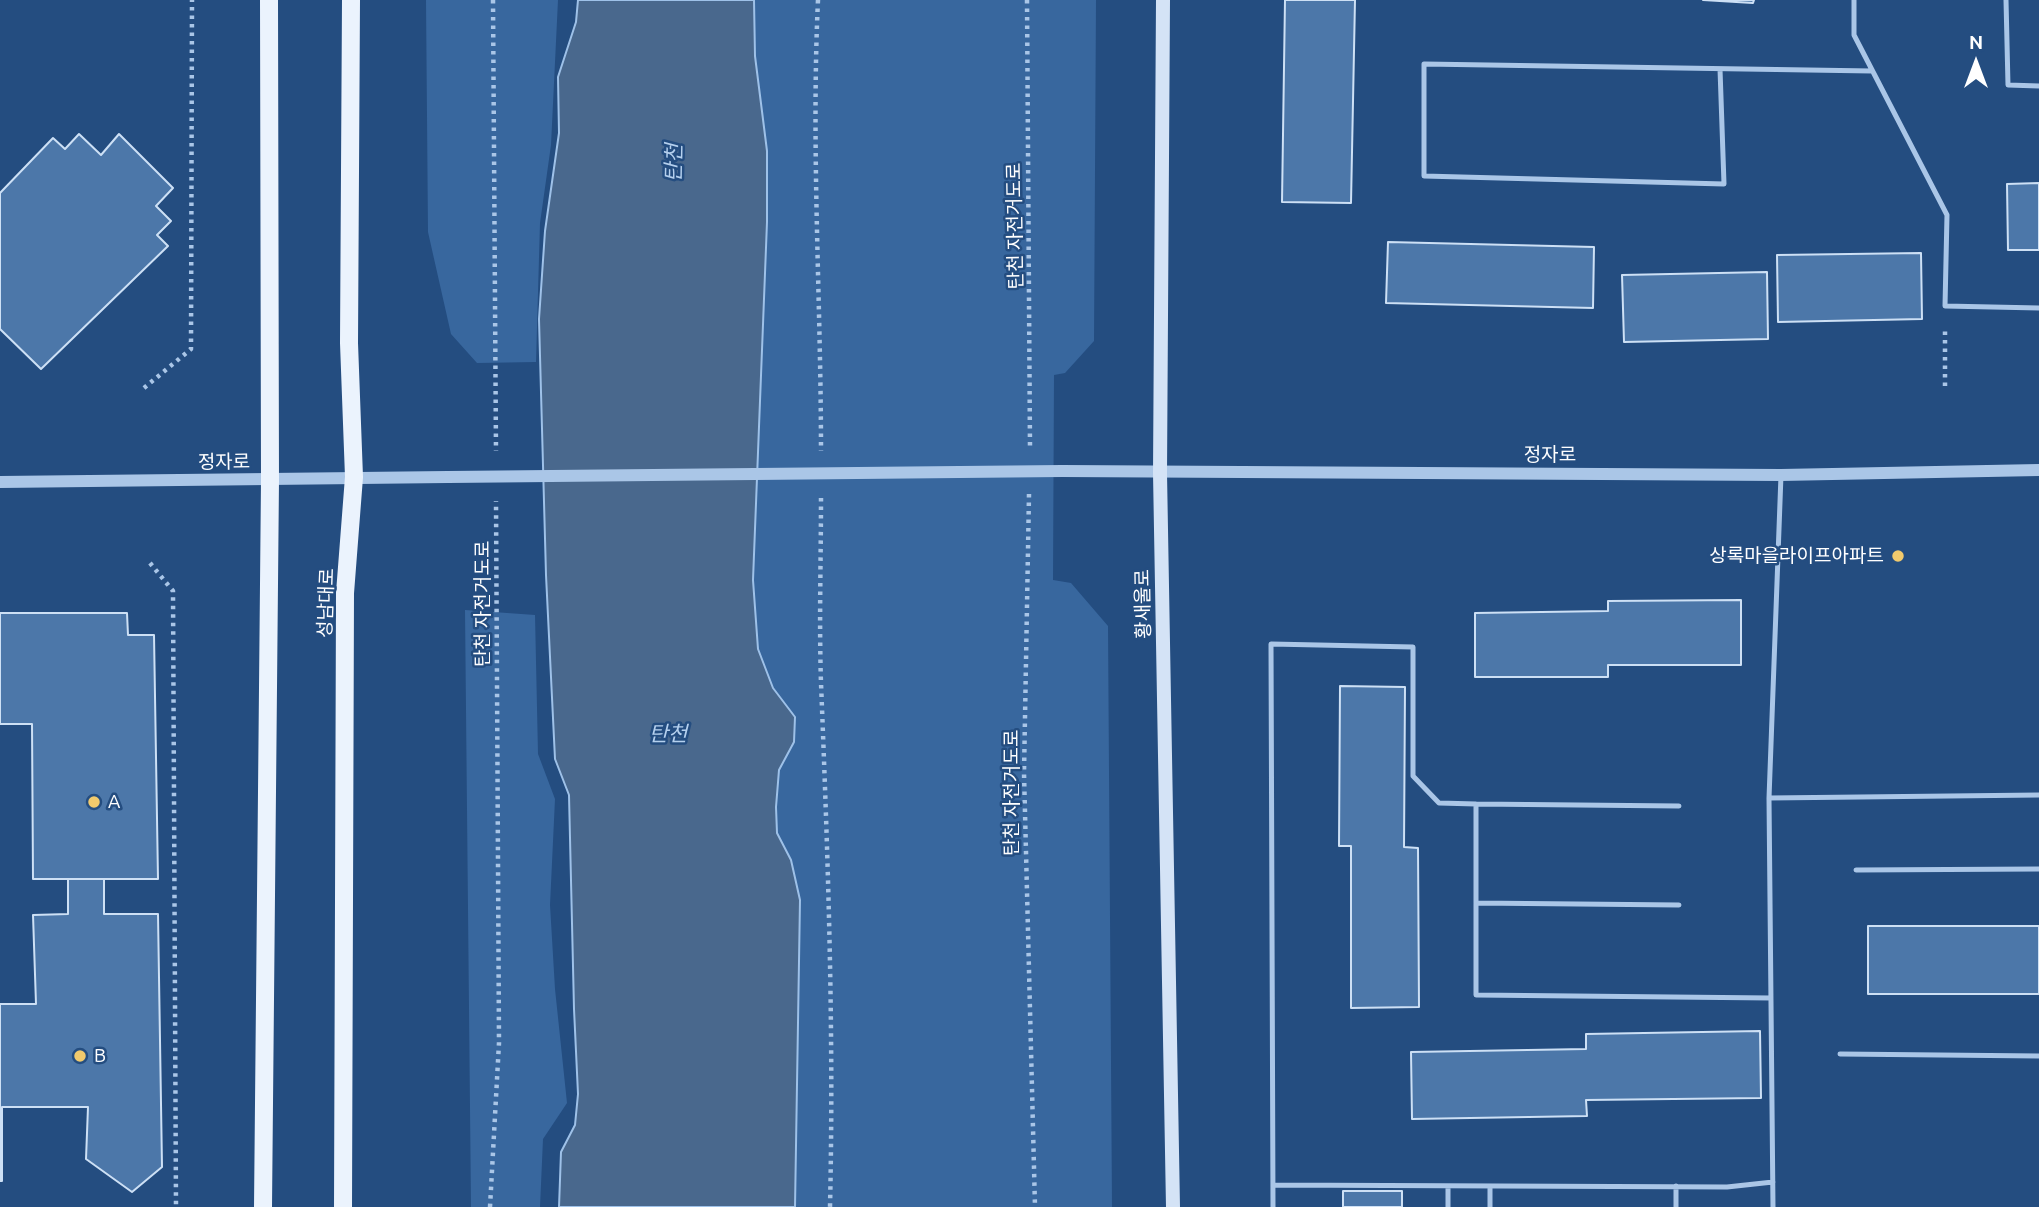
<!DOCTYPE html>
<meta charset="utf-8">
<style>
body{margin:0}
#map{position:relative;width:2039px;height:1207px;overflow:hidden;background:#244d80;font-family:Ubuntu,sans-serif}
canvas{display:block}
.north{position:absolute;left:1941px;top:28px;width:70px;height:70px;-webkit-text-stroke:5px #244d80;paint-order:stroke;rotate:0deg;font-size:19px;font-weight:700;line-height:28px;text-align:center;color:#fff}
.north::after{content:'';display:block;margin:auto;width:24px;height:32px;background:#fff;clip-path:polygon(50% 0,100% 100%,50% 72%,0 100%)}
</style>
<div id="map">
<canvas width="2039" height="1207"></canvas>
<div class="north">N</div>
</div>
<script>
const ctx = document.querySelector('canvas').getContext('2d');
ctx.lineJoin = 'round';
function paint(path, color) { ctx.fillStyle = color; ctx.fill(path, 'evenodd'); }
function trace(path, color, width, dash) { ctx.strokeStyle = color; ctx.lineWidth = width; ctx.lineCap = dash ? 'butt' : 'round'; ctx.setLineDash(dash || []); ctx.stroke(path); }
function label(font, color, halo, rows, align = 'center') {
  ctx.font = font + ' Ubuntu,"Noto Sans KR",sans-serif'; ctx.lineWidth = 5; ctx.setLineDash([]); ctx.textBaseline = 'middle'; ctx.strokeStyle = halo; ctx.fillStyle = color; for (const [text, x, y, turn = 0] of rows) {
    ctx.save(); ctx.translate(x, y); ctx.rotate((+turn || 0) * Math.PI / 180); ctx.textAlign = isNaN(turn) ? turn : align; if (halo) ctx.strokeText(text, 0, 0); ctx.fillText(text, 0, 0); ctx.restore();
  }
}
const green = new Path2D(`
 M426 0H558L551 145 540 223 536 362 477 363 451 334 428 232Z
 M754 0H1096L1094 341 1065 373 1054 375 1053 580 1071 583 1108 626 1112 1207H795L800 900 791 860 777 833 776 807 779 770 794 742 795 717 773 688 758 649 753 580 767 222V151L755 56Z
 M465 610 535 615 538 754 555 799 550 905 555 989 567 1103 543 1139 540 1207H471Z`);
const water = new Path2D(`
 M578 0H754L755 56 767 151V222L753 580 758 649 773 688 795 717 794 742 779 770 776 807 777 833 791 860 800 900 795 1207H559L561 1152 575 1125 578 1094 574 1009 569 795 555 759 546 575 539 319 545 231 559 133 558 77 576 22Z`);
const building = new Path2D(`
 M1285 0H1355L1351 203 1282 202Z
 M1703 0H1754L1753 3Z
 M79 134 101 155 119 134 173 188 156 206 171 221 157 235 168 246 41 369 0 329V193L53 138 65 149Z
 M2039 183V250H2008L2007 184Z
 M1388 242 1594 247 1593 308 1386 303Z
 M1921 253 1922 319 1778 322 1777 255Z
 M1767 272 1768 339 1624 342 1622 275Z
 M1741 600V665H1608V677H1475V613L1608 611V601Z
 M0 613H127L128 635H154L158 879H33L32 724H0Z
 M1340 686 1405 687 1404 847 1418 848 1419 1007 1351 1008V846H1339Z
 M68 879H104V914H158L162 1167 132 1192 86 1159 88 1107H2V1181H0V1004H36L33 915 68 914Z
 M1868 926H2039V994H1868Z
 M1760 1031 1761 1098 1586 1100 1587 1116 1412 1119 1411 1052 1586 1049V1034Z
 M1343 1191H1402V1207H1343Z`);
const path = new Path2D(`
 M493 0 496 451
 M818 0C811 150 821 300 821 451
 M1027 0 1030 447
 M1945 386V328
 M144 388 191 349 192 0
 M1029 494 1024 773 1035 1207
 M821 498C821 559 819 621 821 683 828 858 834 1032 830 1207
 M150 563 173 591 176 1207
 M490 1207 499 1043 496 501`);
const service = new Path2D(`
 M1854 0V35L1947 215 1945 306 2039 308
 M2006 0 2008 85 2039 86
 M1720 69 1724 184 1424 176V64L1872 71
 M1769 798 2039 795
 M1476 804 1679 806
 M1856 870 2039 869
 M1476 903 1679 905
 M1840 1054 2039 1056
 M1273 1185 1727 1187 1773 1182
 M1490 1186V1207
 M1676 1186V1207
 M1273 1207 1271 644 1413 647V776L1439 803 1476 804V995L1771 998
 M1448 1207V1186
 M1773 1207 1769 798 1781 475`);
const tertiary = new Path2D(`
 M1062 471 1781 475 2039 470
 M0 482 448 477`);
const secondary = new Path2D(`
 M1163 0 1160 473 1173 1207`);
const primary = new Path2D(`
 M263 1207 270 480 269 0
 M343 1207 345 593 354 477 349 343 351 0`);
const tertiaryBridge = new Path2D(`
 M448 477 1062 471`);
const markers = [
 [1898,556,7,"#f1ca6d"],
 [94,802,7,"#f1ca6d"],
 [80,1056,7,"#f1ca6d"]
];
const streetNames = [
 ["탄천 자전거도로",1015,226,-91],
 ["정자로",1550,455],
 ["정자로",224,462,-1],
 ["성남대로",326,603,-88],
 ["탄천 자전거도로",483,604,-90],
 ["황새울로",1143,604,-91],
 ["탄천 자전거도로",1012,793,-90]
];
const poiNames = [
 ["상록마을라이프아파트",1884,556,"right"],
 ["A",108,802],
 ["B",94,1056]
];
const waterNames = [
 ["탄천",674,163,-89],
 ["탄천",668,734]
];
paint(green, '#38679e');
paint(water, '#49688d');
trace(water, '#9ec1e8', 2);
paint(building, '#4c77a9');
trace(building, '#cde0f5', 2);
trace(path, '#aac6e7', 4.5, [3.5, 5]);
trace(service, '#aac6e7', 5);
trace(tertiary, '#aac6e7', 12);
trace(secondary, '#d4e3f6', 14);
trace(primary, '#ebf3fd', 18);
trace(tertiaryBridge, '#aac6e7', 12);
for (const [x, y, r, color] of markers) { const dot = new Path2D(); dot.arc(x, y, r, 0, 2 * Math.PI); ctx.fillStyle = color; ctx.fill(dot); trace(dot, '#244d80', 2.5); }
label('19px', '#fff', '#244d80', streetNames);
label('19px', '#fff', '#244d80', poiNames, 'left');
label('italic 21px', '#b5d0ee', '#244d80', waterNames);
</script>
